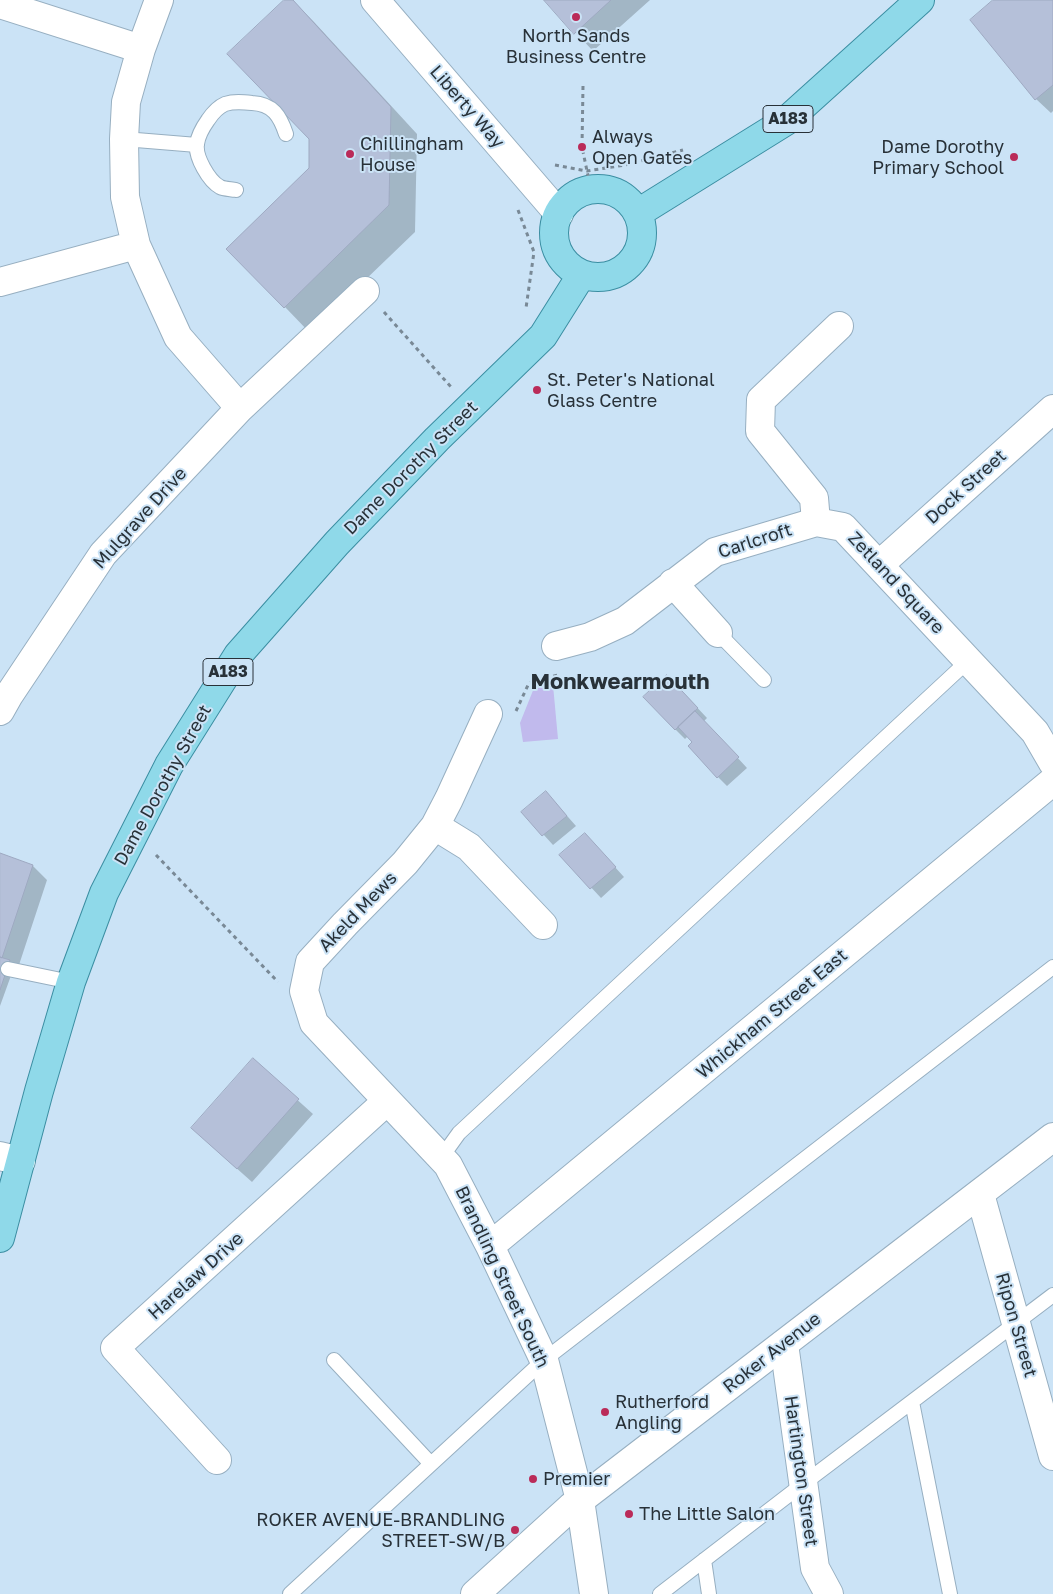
<!DOCTYPE html>
<style>
body{margin:0}
canvas{display:block;background:#cbe3f6}
</style>
<canvas width="1053" height="1594"></canvas>
<script>
const ctx = document.querySelector('canvas').getContext('2d');
ctx.lineJoin = 'round';
function paint(path, color) { ctx.fillStyle = color; ctx.fill(path, 'evenodd'); }
function trace(path, color, width, dash) { ctx.strokeStyle = color; ctx.lineWidth = width; ctx.lineCap = dash ? 'butt' : 'round'; ctx.setLineDash(dash || []); ctx.stroke(path); }
function label(font, color, halo, rows, align = 'center') {
  ctx.font = font + ' "Golos Text",sans-serif'; ctx.lineWidth = 4; ctx.setLineDash([]); ctx.textBaseline = 'middle'; ctx.strokeStyle = halo; ctx.fillStyle = color; for (const [text, x, y, turn = 0] of rows) {
    ctx.save(); ctx.translate(x, y); ctx.rotate((+turn || 0) * Math.PI / 180); ctx.textAlign = isNaN(turn) ? turn : align; if (halo) ctx.strokeText(text, 0, 0); ctx.fillText(text, 0, 0); ctx.restore();
  }
}
const green = new Path2D(`
 M553 685 558 739 523 742 520 723 534 688Z`);
const shadow = new Path2D(`
 M286 0H292L315 23 417 134 415 232 310 333 285 307 310 169 311 138Z
 M545 0H650L593 51Z
 M995 0H1053V111L1051 113 1036 99 971 20Z
 M677 686 707 718 704 721 747 768 727 786 718 777 694 742 688 736 685 739 675 729Z
 M546 792 576 826 553 845 523 812Z
 M594 844 624 877 601 898 561 855Z
 M0 854 33 866 47 880 17 971 13 970 0 1006Z
 M253 1060 313 1114 252 1182 207 1142Z`);
const building = new Path2D(`
 M284 0H293L391 107 389 205 284 308 226 249 309 168V139L227 54Z
 M544 0H611L574 34Z
 M993 0H1053V85L1035 100 970 20Z
 M667 675 698 708 675 730 643 697Z
 M695 711 739 757 717 778 688 746 692 742 678 727Z
 M546 791 567 816 542 836 521 812Z
 M585 833 616 867 590 889 559 855Z
 M0 853 33 865 2 958 0 957Z
 M0 957 10 960 0 990Z
 M253 1058 299 1099 237 1169 191 1128Z`);
const path = new Path2D(`
 M583 86 582 147 591 190
 M555 165 587 171 625 165 683 150
 M518 210 534 252 526 308
 M384 312 451 387
 M516 711 529 683 558 675
 M156 855 278 982`);
const service = new Path2D(`
 M124 139 197 145
 M236 190C231 189 224 189 220 187 209 181 195 157 197 144 198 136 203 127 208 120 212 114 218 107 225 104 234 101 243 102 252 103 273 104 280 116 286 134
 M718 633 764 680
 M8 969 71 982
 M441 1158 459 1133 969 660
 M334 1360 431 1464
 M912 1402 950 1594
 M704 1560 709 1594
 M290 1594 544 1360 1053 967
 M660 1594 803 1484 1053 1295`);
const minor = new Path2D(`
 M0 4 141 49
 M0 282 136 245
 M240 408 365 291
 M816 522 814 498 760 431 761 400 839 326
 M879 565 1053 409
 M673 583 718 633
 M556 646 590 637 625 621 715 552 816 522 843 527 1035 732 1053 763
 M0 711 9 695 103 554 240 408 178 337 136 245 125 197 124 139 126 102 141 49 159 0
 M488 714 449 799 435 826 405 863 345 924 310 962 304 991 314 1023 448 1165 490 1246 544 1360 580 1500 594 1594
 M435 826 469 847 543 925
 M0 1156 21 1161
 M980 1194 1053 1456
 M490 1246 1053 781
 M784 1344 815 1568 829 1594
 M217 1460 115 1348 387 1101`);
const tertiary = new Path2D(`
 M375 0 559 214
 M475 1594 571 1507 1053 1137`);
const primary = new Path2D(`
 M554 233a44 44 0 1 1 88 0a44 44 0 1 1-88 0Z
 M638 213 786 121 920 0
 M0 1238 39 1091 71 982 104 893 169 765 238 655 337 543 437 439 543 336 582 274`);
const markers = [
 [576,17,5,"#ba2b59"],
 [582,147,5,"#ba2b59"],
 [350,154,5,"#ba2b59"],
 [1014,157,5,"#ba2b59"],
 [537,390,5,"#ba2b59"],
 [605,1412,5,"#ba2b59"],
 [533,1479,5,"#ba2b59"],
 [629,1514,5,"#ba2b59"],
 [515,1530,5,"#ba2b59"]
];
const shields = [
 [788,119,50],
 [228,672,50]
];
const shieldNames = [
 ["A183",788,119],
 ["A183",228,672]
];
const poiNames = [
 ["North Sands",576,36,"center"],
 ["Business Centre",576,57,"center"],
 ["Always",592,137],
 ["Open Gates",592,158],
 ["Chillingham",360,144],
 ["House",360,165],
 ["Dame Dorothy",1004,147,"right"],
 ["Primary School",1004,168,"right"],
 ["St. Peter's National",547,380],
 ["Glass Centre",547,401],
 ["Rutherford",615,1402],
 ["Angling",615,1423],
 ["Premier",543,1479],
 ["The Little Salon",639,1514],
 ["ROKER AVENUE-BRANDLING",505,1520,"right"],
 ["STREET-SW/B",505,1541,"right"]
];
const streetNames = [
 ["Liberty Way",467,107,49],
 ["Dame Dorothy Street",411,468,-45],
 ["Dock Street",966,487,-42],
 ["Mulgrave Drive",140,518,-48],
 ["Carlcroft",755,541,-18],
 ["Zetland Square",896,583,47],
 ["Dame Dorothy Street",163,785,-61],
 ["Akeld Mews",358,912,-46],
 ["Whickham Street East",772,1014,-40],
 ["Harelaw Drive",196,1276,-42],
 ["Brandling Street South",502,1277,65],
 ["Ripon Street",1016,1325,74],
 ["Roker Avenue",772,1353,-38],
 ["Hartington Street",801,1471,82]
];
const districtNames = [
 ["Monkwearmouth",620,682]
];
paint(green, '#c1baed');
paint(shadow, '#0003');
paint(building, '#b5c0d9');
trace(building, '#9ea9c1', 1);
trace(service, '#97afc1', 16);
trace(minor, '#97afc1', 30);
trace(tertiary, '#97afc1', 30);
trace(primary, '#3b8ea2', 30);
trace(path, '#798996', 3, [4, 4]);
trace(service, '#fff', 14);
trace(minor, '#fff', 28);
trace(tertiary, '#fff', 28);
trace(primary, '#8fd9e9', 28);
for (const [x, y, r, color] of markers) { const dot = new Path2D(); dot.arc(x, y, r, 0, 2 * Math.PI); ctx.fillStyle = color; ctx.fill(dot); trace(dot, '#cbe3f6', 2); }
for (const [x, y, w] of shields) { const box = new Path2D(); box.roundRect(x - w / 2, y - 13.5, w, 27, 4); ctx.fillStyle = '#cbe3f6'; ctx.fill(box); trace(box, '#283138', 1); }
label('bold 16px', '#283138', null, shieldNames);
label('18px', '#283138', '#cbe3f6', poiNames, 'left');
label('18px', '#283138', '#cbe3f6', streetNames);
label('bold 22px', '#283138', '#cbe3f6', districtNames);
</script>
